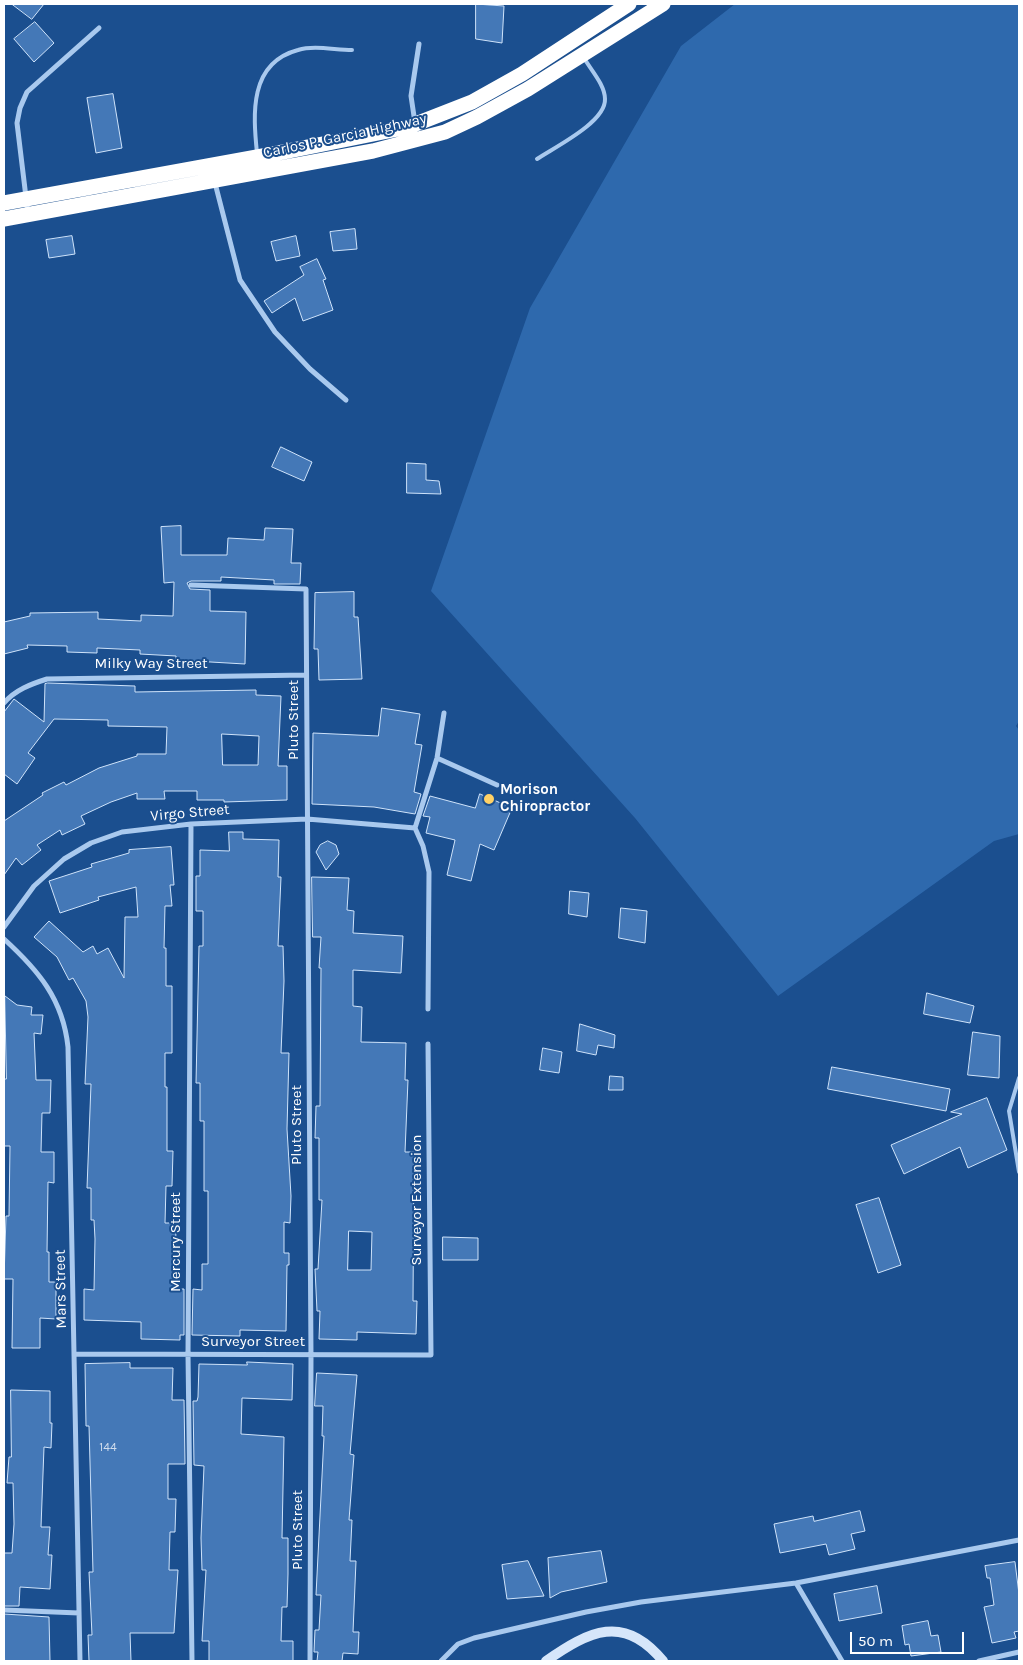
<!DOCTYPE html>
<style>
body{margin:0}
#map{position:relative;width:1023px;height:1665px;overflow:hidden;background:#1b4f8f;font-family:Karla,sans-serif}
canvas{display:block}
.frame{position:absolute;inset:0;border:5px solid #fff;pointer-events:none}
.scale{position:absolute;left:850px;top:1632px;width:114px;height:22px;box-sizing:border-box;border:2px solid #fff;border-top:0;padding-left:6px;font-size:15px;line-height:18px;white-space:nowrap;color:#fff;-webkit-text-stroke:4px #1b4f8f;paint-order:stroke}
</style>
<div id="map">
<canvas width="1023" height="1665"></canvas>
<div class="frame"></div>
<div class="scale">50 m</div>
</div>
<script>
const ctx = document.querySelector('canvas').getContext('2d');
ctx.lineJoin = 'round';
function paint(path, color) { ctx.fillStyle = color; ctx.fill(path, 'evenodd'); }
function trace(path, color, width, dash) { ctx.strokeStyle = color; ctx.lineWidth = width; ctx.lineCap = dash ? 'butt' : 'round'; ctx.setLineDash(dash || []); ctx.stroke(path); }
function label(font, color, halo, rows, align = 'center') {
  ctx.font = font + ' Karla,sans-serif'; ctx.lineWidth = 4; ctx.setLineDash([]); ctx.textBaseline = 'middle'; ctx.strokeStyle = halo; ctx.fillStyle = color; for (const [text, x, y, turn = 0] of rows) {
    ctx.save(); ctx.translate(x, y); ctx.rotate((+turn || 0) * Math.PI / 180); ctx.textAlign = isNaN(turn) ? turn : align; if (halo) ctx.strokeText(text, 0, 0); ctx.fillText(text, 0, 0); ctx.restore();
  }
}
const green = new Path2D(`
 M735 4H1019V721L1016 726 1019 730V834L994 841 778 996 635 818 431 591 530 308 681 46Z`);
const building = new Path2D(`
 M12 4H44L32 19Z
 M476 4 504 6 502 43 476 39Z
 M35 22 54 43 34 62 14 39Z
 M113 94 122 148 96 153 87 98Z
 M355 229 357 249 333 251 330 232Z
 M72 236 75 254 49 258 46 240Z
 M296 236 300 256 276 261 271 242Z
 M317 259 326 279 323 280 333 310 303 321 295 298 272 313 264 301 304 275 300 267Z
 M281 447 312 462 304 481 272 467Z
 M407 463 426 464V480L439 481 441 494 407 493Z
 M181 526V555H227L228 538 264 540 265 528 293 529 291 563H301L300 584H274V580L221 577V581H191L187 583 190 589 210 590V611L246 612 245 664 176 660V656L140 654V650L97 648V653L67 652V646L27 645 28 648 4 654V622L30 616V613L98 612V619L141 621V615L173 616 174 582 164 583 161 527Z
 M354 592V617H358L362 679 319 680 318 649H314L315 593Z
 M48 683 135 686V692L256 690V695L281 696 278 766H287V800L224 802V800H197V791H164L165 799H137V793L111 802 81 816 85 824 62 835 60 830 37 845 41 850 22 865 16 858 4 875V821L43 795 42 793 64 782 66 785 99 768 137 756V754H166L167 727 108 726V720L54 719 28 753 35 758 17 784 4 774V712L14 699 44 722 45 684ZM222 734 259 736 258 765H223Z
 M382 708 420 714 415 744 422 745 414 792 421 794 415 814 374 807 312 804 313 733 378 736Z
 M480 794 512 808 494 850 480 844 471 881 447 875 455 840 426 833 430 817 423 816 430 796 475 808Z
 M229 832H243V839L279 840 278 877H281L278 946H283L284 981 281 1053H289L287 1129 291 1196 290 1223 284 1222V1253H289V1265H287L286 1331 240 1330V1336L192 1335 193 1289 202 1290V1264H208V1191H204V1121H200V1083H196L199 946H203V911H196V876H200V850L229 851Z
 M328 841 336 845 339 854 326 870 316 852 320 845Z
 M171 847 174 885H170L172 906H165L164 948H166V986H172V1053H165V1087H167V1151H173L172 1186H166L165 1223H176L175 1289H184V1335H180V1340L141 1339V1322L84 1320V1289L94 1290 95 1239 94 1220H91V1188H87L91 1084H85L88 1017 86 1001 73 978 69 980 57 957 34 937 49 921 83 952 93 946 97 954 108 948 124 978 125 917H138L136 887 98 897 99 900 60 913 49 881 92 867 91 864 129 853V850Z
 M312 877 349 878 347 910 354 911 353 933 403 936 401 973 353 970V1006L362 1007 361 1042 406 1043 405 1080H408L405 1152H414L413 1301H417L416 1334 357 1332V1340L319 1339 320 1311H317L315 1269H318L322 1200H319V1138H315L316 1106H320L321 968H319L321 937H313ZM349 1231 372 1232 371 1270H348Z
 M570 891 589 893 587 917 569 914Z
 M621 908 647 911 645 943 619 938Z
 M927 993 974 1006 970 1023 924 1014Z
 M5 996 17 1005 32 1007 31 1015H43L41 1034 34 1033 36 1080H51L50 1113H42L41 1152H54V1183L48 1182 47 1252H49V1282H56V1319L40 1318V1348H12L13 1279H4L6 1216H9L10 1146H4V1079H6Z
 M580 1024 615 1035 614 1048 598 1045 596 1055 577 1051Z
 M973 1032 1000 1036 999 1078 968 1075Z
 M543 1048 562 1052 559 1073 540 1070Z
 M832 1067 950 1089 946 1111 828 1089Z
 M610 1076 623 1077V1090H609Z
 M987 1098 1007 1150 968 1168 960 1147 904 1174 891 1145 962 1114 951 1112Z
 M879 1198 901 1265 878 1273 856 1205Z
 M443 1237 478 1238V1260H443Z
 M247 1362 293 1364 292 1400 242 1398 241 1434 284 1437 282 1538H288V1574L287 1607H282L281 1641H293V1661H209V1641H202L206 1570H202L201 1538 204 1466 194 1465 193 1401H197L198 1397 199 1364 247 1365Z
 M130 1363V1368H173L172 1400H184L185 1464H168V1499H176L175 1532H170L169 1570H178L174 1633H130L131 1661H89L88 1635H92L89 1572H93L89 1426H86L85 1364Z
 M317 1373 357 1375 350 1454 354 1455 349 1520H352L350 1561H356L353 1632H359L358 1654 343 1653 342 1661H317L318 1652H314L315 1630H319L321 1595H316L324 1436H322L323 1406H315Z
 M11 1390 50 1391V1423H52L51 1448 44 1447 41 1527H50L48 1555H52L50 1589 20 1587 19 1606H4V1553H12L14 1524 13 1483H7L9 1457H11Z
 M860 1511 865 1531 851 1534 855 1549 829 1555 826 1544 780 1553 774 1524 813 1516 814 1521Z
 M601 1551 607 1582 561 1592 550 1598 548 1558Z
 M528 1561 544 1596 507 1599 502 1565Z
 M1015 1562 1019 1594V1631L1014 1632 1016 1638 992 1643 984 1607 994 1605 990 1578H987L985 1566Z
 M877 1586 882 1613 839 1621 834 1594Z
 M4 1614 49 1617 50 1661H5Z
 M928 1621 931 1636 938 1635 941 1652 911 1656 909 1644 905 1645 902 1626Z`);
const lane = new Path2D(`
 M257 153C253 114 249 63 298 50 314 45 335 50 352 50
 M537 159C555 147 606 122 605 99 605 85 591 70 584 58
 M1019 1078 1009 1111 1019 1172`);
const street = new Path2D(`
 M415 123 411 96 419 44
 M215 183 240 280 275 332 310 369 346 400
 M28 214 17 123 20 108 27 92 99 28
 M191 585 306 589 311 1355 310 1661
 M4 703C15 690 31 684 47 679L306 675
 M437 758 497 785
 M191 824 188 1354 192 1661
 M415 828 423 846 429 872 428 1009
 M415 828 437 758 444 713
 M4 927 34 886 64 859 91 843 122 832 191 824 307 819 415 828
 M4 939C38 970 63 999 68 1047L80 1661
 M75 1354 431 1355 428 1044
 M796 1583 842 1661
 M4 1610 79 1613
 M441 1661 458 1644 474 1638 586 1612 641 1602 796 1583 1019 1540
 M979 1661 1019 1652`);
const secondary = new Path2D(`
 M546 1661C589 1631 624 1613 663 1661`);
const highway = new Path2D(`
 M4 203 268 155 408 127 472 102 522 74 629 4
 M4 219 373 151 445 132 477 117 528 89 663 4`);
const markers = [
 [489,799,6,"#ffd166"]
];
const numberNames = [
 ["144",108,1448]
];
const streetNames = [
 ["Carlos P. Garcia Highway",345,136,-12],
 ["Milky Way Street",151,664],
 ["Pluto Street",294,720,-90],
 ["Virgo Street",190,813,-5],
 ["Pluto Street",297,1125,-90],
 ["Surveyor Extension",417,1200,-90],
 ["Mercury Street",176,1242,-90],
 ["Mars Street",61,1289,-91],
 ["Surveyor Street",253,1342],
 ["Pluto Street",298,1530,-90]
];
const poiNames = [
 ["Morison",500,790],
 ["Chiropractor",500,807]
];
paint(green, '#2e69ad');
paint(building, '#4478b7');
trace(building, '#cfe3fa', 1);
trace(lane, '#a9c9ee', 4);
trace(street, '#a9c9ee', 5);
trace(secondary, '#d6e6fa', 10);
trace(highway, '#fff', 15);
for (const [x, y, r, color] of markers) { const dot = new Path2D(); dot.arc(x, y, r, 0, 2 * Math.PI); ctx.fillStyle = color; ctx.fill(dot); trace(dot, '#1b4f8f', 2); }
label('12px', '#d0dded', null, numberNames);
label('15px', '#fff', '#1b4f8f', streetNames);
label('bold 15px', '#fff', '#1b4f8f', poiNames, 'left');
</script>
